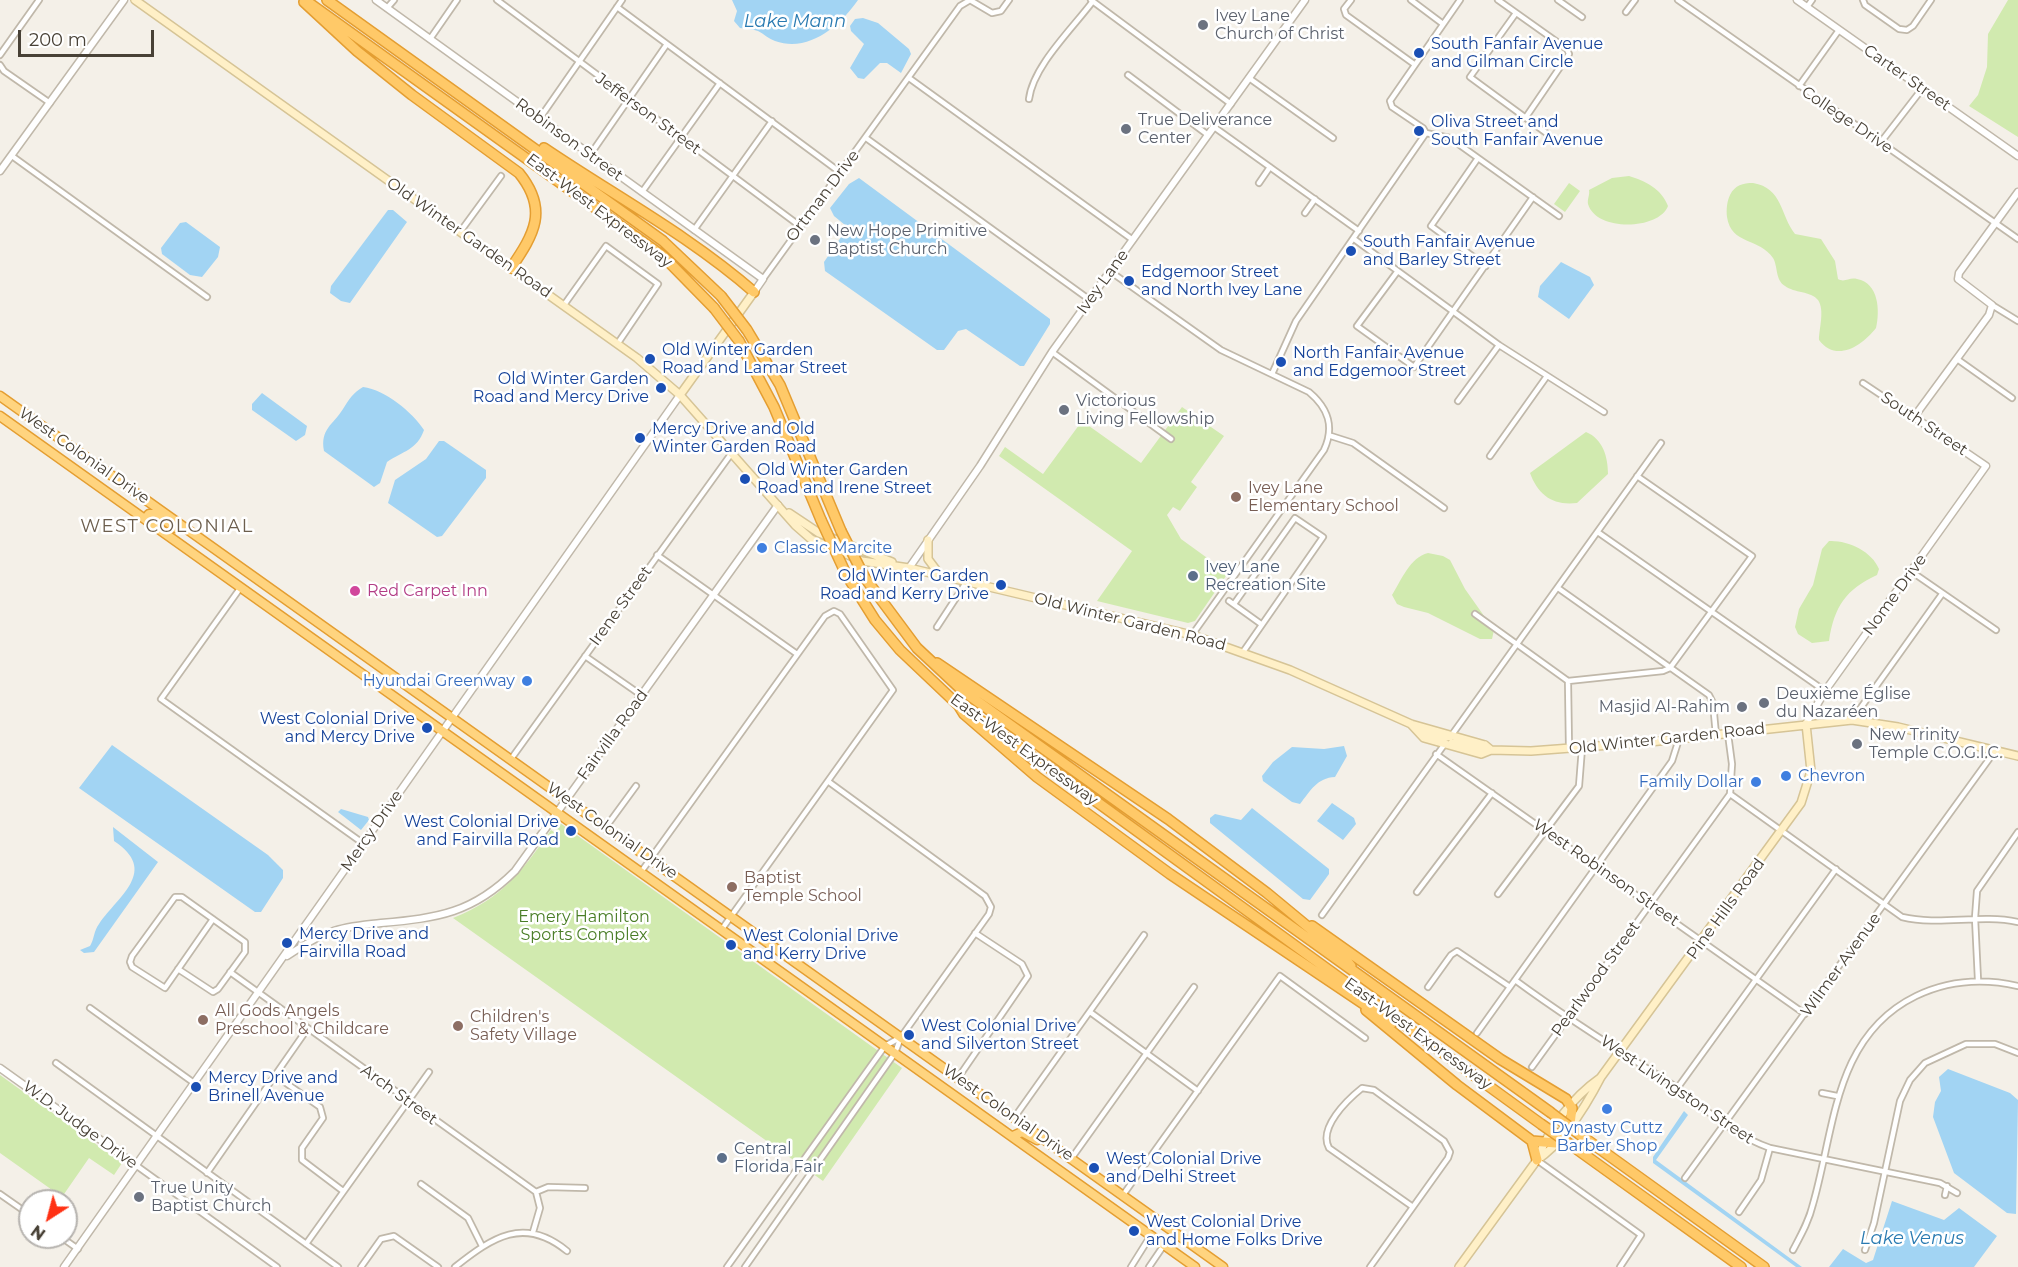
<!DOCTYPE html>
<meta charset="utf-8">
<style>
body{margin:0}
#map{position:relative;width:2018px;height:1267px;overflow:hidden;background:#f4f0e8;font-family:Montserrat,sans-serif}
canvas{display:block}
.north{position:absolute;left:18px;top:1189px;width:60px;height:60px;box-sizing:border-box;background:#fff;border:2px solid #b6b3af;border-radius:50%;rotate:216deg;font-size:16px;font-weight:700;line-height:24px;text-align:center;color:#484136}
.north::after{content:'';display:block;margin:auto;width:21px;height:27px;background:#ff3114;clip-path:polygon(50% 0,100% 100%,50% 72%,0 100%)}
.scale{position:absolute;left:18px;top:30px;width:136px;height:27px;box-sizing:border-box;border:3px solid #484136;border-top:0;padding-left:8px;font-size:18px;line-height:21px;white-space:nowrap;color:#484136;-webkit-text-stroke:4px #fff;paint-order:stroke}
</style>
<div id="map">
<canvas width="2018" height="1267"></canvas>
<div class="north">N</div>
<div class="scale">200 m</div>
</div>
<script>
const ctx = document.querySelector('canvas').getContext('2d');
ctx.lineJoin = 'round';
function paint(path, color) { ctx.fillStyle = color; ctx.fill(path, 'evenodd'); }
function trace(path, color, width, dash) { ctx.strokeStyle = color; ctx.lineWidth = width; ctx.lineCap = dash ? 'butt' : 'round'; ctx.setLineDash(dash || []); ctx.stroke(path); }
function label(font, color, halo, rows, align = 'center') {
  ctx.font = font + ' Montserrat,sans-serif'; ctx.lineWidth = 5; ctx.setLineDash([]); ctx.textBaseline = 'middle'; ctx.strokeStyle = halo; ctx.fillStyle = color; for (const [text, x, y, turn = 0] of rows) {
    ctx.save(); ctx.translate(x, y); ctx.rotate((+turn || 0) * Math.PI / 180); ctx.textAlign = isNaN(turn) ? turn : align; if (halo) ctx.strokeText(text, 0, 0); ctx.fillText(text, 0, 0); ctx.restore();
  }
}
const green = new Path2D(`
 M2008 0H2018V137L1969 106 1978 95 1987 67 1988 34Z
 M1629 176C1645 181 1661 188 1668 206 1659 230 1596 232 1588 204 1587 199 1590 195 1589 190L1612 178Z
 M1569 183 1580 191 1565 212 1554 204Z
 M1753 183C1783 188 1780 215 1795 234L1821 239 1835 261 1838 279C1845 283 1849 277 1857 279 1879 283 1880 311 1876 328 1862 346 1836 363 1819 340 1819 329 1825 310 1818 300 1811 291 1794 293 1785 286 1775 280 1778 266 1773 258 1760 238 1731 245 1727 217 1726 210 1727 201 1730 195 1735 185 1743 183 1753 183Z
 M1182 407 1224 436 1191 482 1197 487 1180 511 1173 507 1167 515 1181 539 1228 573 1195 621 1188 623 1097 601 1132 551 999 456 1005 447 1043 474 1082 421 1141 463Z
 M1586 432C1603 439 1608 457 1608 474L1577 503C1553 506 1538 495 1530 473Z
 M1829 541C1847 540 1872 551 1879 569L1877 575C1846 589 1834 607 1829 641L1812 643 1798 634 1795 627 1799 609 1813 585 1822 549Z
 M1428 553 1443 556 1450 560 1465 589 1494 630 1492 639H1480L1428 613 1404 607 1397 604 1392 595C1401 581 1410 557 1428 553Z
 M560 823 902 1068 823 1181 453 918C503 898 521 872 551 830L554 832Z
 M0 1075 122 1163 114 1175 89 1158 62 1197 0 1153Z`);
const water = new Path2D(`
 M732 0H858C840 26 809 53 775 41 769 39 764 34 758 31 752 29 746 29 740 28L734 21 737 11Z
 M863 18 878 23 909 49 911 54 901 73 887 63H880L864 79 858 78 850 68 864 44 851 31 850 26 855 19Z
 M859 178 1050 319V324L1024 366H1020L966 329 958 331 944 350H937L825 271 824 262 846 230 845 225 834 216 830 208 849 184Z
 M388 210H393L407 222 350 303 341 301 330 293 331 286Z
 M186 222 220 247 218 257 202 277 190 275 162 254 161 248 180 223Z
 M1561 262 1590 277 1594 285 1569 319 1538 297 1540 286Z
 M363 387C386 390 412 412 424 430 417 450 403 451 387 462L380 483 374 487 324 451C320 429 333 425 343 409 349 399 353 393 363 387Z
 M262 393 307 426 305 435 296 441 252 410V404Z
 M439 441H444L486 470V478L442 536 437 537 388 503 395 480 426 459Z
 M112 745 268 855 283 870V878L261 912H255L79 788Z
 M1344 746 1347 756 1335 777C1317 778 1311 790 1300 804L1292 802 1263 781 1262 776 1273 762 1292 747 1324 749Z
 M1332 803 1354 818 1356 824 1343 840 1317 821Z
 M1252 808 1329 869V874L1310 900 1303 899 1210 823V818L1215 814 1241 820Z
 M341 809 368 817 369 820 361 830 338 812Z
 M113 827 158 862 94 952 84 953 80 950 90 946C94 940 94 930 99 924 119 895 159 871 114 841Z
 M1948 1069 2010 1093 2018 1100 2016 1214 2007 1213 1954 1173 1933 1117 1935 1102 1941 1091 1939 1077Z
 M1684 1111 1688 1115 1656 1160 1802 1267H1796L1653 1163V1157Z
 M1892 1201 1944 1220 1959 1208 1997 1236 1974 1267H1829L1843 1249 1866 1263 1873 1260Z`);
const minor = new Path2D(`
 M497 0 800 226
 M970 0 992 13 1001 11 1009 0
 M1091 0 1231 104
 M1351 0 1344 9 1346 15 1414 64
 M1411 0 1443 24
 M1498 0 1567 49 1569 54 1526 117
 M1558 0 1582 17
 M1678 0 2018 239
 M1863 0 1865 5 1899 29 1907 30 1913 26 1931 0
 M617 7 841 173
 M1807 7 1812 0
 M387 8 394 0
 M1626 12 1635 0
 M1516 13 1470 77 1545 132
 M430 39 457 0
 M0 55 39 0
 M0 65 4 71 50 103
 M1128 75 1208 135
 M909 78 1133 240
 M1249 78 1333 138
 M1799 86 1839 30
 M1029 99C1033 66 1073 28 1093 1
 M540 118 622 0
 M1214 127 1359 231
 M1426 133 1423 128 1392 107 1390 101 1460 0
 M1426 133 1450 138 1559 216
 M866 138 1090 300
 M1881 142 1922 89
 M590 155 667 44
 M12 156 207 297
 M1478 158 1431 226 1486 266
 M1259 183 1270 167
 M642 192 720 83
 M1305 213 1315 199
 M694 230 772 121
 M460 232 501 176
 M1354 239 1499 345 1604 412
 M1111 272 1221 350 1309 392C1328 408 1335 426 1324 450L1192 635
 M1397 272 1357 326 1414 367 1533 197
 M763 279 960 6 970 0
 M564 305 606 246 658 284 618 343
 M1992 305 2018 321
 M1052 352 1171 439
 M1957 359 2012 398
 M1272 374 1296 321 1426 133
 M1863 383 1914 417
 M1458 401 1499 345
 M1331 436 1353 443 1444 508
 M1490 456 1547 376
 M1599 533 1825 691
 M657 555 797 654
 M1912 572 1996 630
 M241 587 161 699 364 844
 M1558 588 1709 695 1713 703 1716 735
 M1229 601 1261 624
 M1234 604 1295 518 1323 537 1243 652
 M1475 614 1568 681
 M937 627 967 581
 M585 656 641 695
 M1568 681 1663 671 1670 668 1752 556 1637 476
 M1568 681 1569 748
 M1852 720 1942 594
 M1451 736 1661 443
 M1436 754 1805 1014
 M511 759 731 454
 M1730 794 1902 917C1940 926 1979 914 2018 922
 M606 827 636 786
 M641 872 825 616 834 611 840 614 893 690 722 929
 M1417 892 1492 793
 M1498 894 1579 786 1582 748
 M1322 915 1444 745
 M178 969 213 992 218 989 245 952V942L182 897H175L132 956 130 962 132 967 165 988 213 919
 M230 972 536 1192 540 1208 533 1232
 M1515 980C1561 1014 1608 1044 1656 1074 1696 1098 1724 1132 1770 1148L1940 1183 1957 1193
 M1978 980 1975 918 1977 891 2018 832
 M1428 987 1451 955 1457 951 1510 987
 M90 1008 194 1083
 M1090 1012 1198 1091
 M1477 1033 1672 761 1679 739
 M56 1063 338 1267
 M1532 1067 1730 794 1732 764 1728 734
 M276 1076 320 1107 323 1118 302 1148V1160L343 1191
 M958 1078 1028 976 1022 964 975 933
 M1676 1090 1836 869
 M1822 1093 1837 1096
 M1014 1118 1144 935
 M1071 1159 1194 987
 M1537 1160 1641 1235 1620 1267
 M137 1166 277 1267
 M207 1173 308 1028
 M1685 1178 1995 751
 M421 1184 468 1218 482 1246
 M536 1192 548 1187 585 1188
 M0 1194 30 1215
 M1123 1195 1280 976 1365 1038
 M1945 1195 1947 1186
 M1739 1212 1761 1180 1770 1148
 M61 1237 78 1249
 M306 1244 429 1072
 M1793 1250C1801 1235 1809 1221 1813 1204 1835 1128 1834 1036 1916 996 1949 980 1983 978 2018 986
 M1865 1250 1874 1223 1900 1101 1910 1080 1925 1063 1966 1044H1995L2018 1053
 M361 1267 381 1239 394 1236 438 1267
 M455 1267C493 1237 524 1216 567 1251
 M727 1267 885 1046 901 1037
 M745 1267 895 1053 901 1037 989 914 991 907 985 896 829 782
 M1131 1267 1151 1235
 M1149 1267 1164 1245
 M1370 1267 1448 1158 1450 1152 1444 1141 1374 1090 1362 1088C1347 1100 1318 1128 1329 1148L1413 1207`);
const tertiary = new Path2D(`
 M376 0 763 279 754 292
 M1797 0 2018 156
 M0 171 124 0
 M909 568 980 466 1052 352 1305 0
 M1806 724 1825 691 1986 466 1914 417 1989 315 1992 305 1958 279 1959 273 2018 192
 M287 956C301 947 315 937 331 932 347 926 365 925 381 923 438 918 473 913 515 871L778 505
 M0 1068 137 1166
 M64 1267 680 395`);
const secondary = new Path2D(`
 M135 0 637 358 680 395 795 525 811 539 862 561 909 568 1192 635 1290 670 1411 724 1485 745 1491 750
 M680 395 754 292
 M789 513 819 533 892 562
 M928 540V559L940 575
 M1411 724 1424 738 1481 754 1491 750 1531 751 1650 742 1852 720 1898 727 2018 756
 M1419 731 1442 738 1451 736
 M1452 743 1479 748 1485 745
 M1537 1160C1564 1142 1586 1106 1601 1077L1801 803 1811 771 1806 724
 M1459 1267 1537 1160C1549 1128 1573 1097 1600 1078`);
const trunk = new Path2D(`
 M0 396 1223 1267
 M0 416 1195 1267
 M145 519 149 514H155L176 528
 M1013 1136 1022 1132 1037 1140`);
const motorway = new Path2D(`
 M305 0 664 257 714 308
 M327 0 663 241 721 296
 M304 2 357 51 412 95 519 173C549 210 534 234 511 268
 M544 148C615 196 690 236 754 292
 M747 330 780 385 841 531
 M739 341 774 407 821 520
 M846 574 875 620 900 650 957 704 1075 786 1541 1124
 M865 578 917 648 963 691 1550 1112
 M937 663 1168 819 1267 893 1342 955 1351 966
 M959 706 964 714 1037 777 1170 874 1392 1023
 M1312 926 1500 1059 1566 1099 1572 1108 1570 1124
 M1366 1010 1457 1085 1532 1141 1556 1143
 M1579 1134 1764 1267
 M1532 1141 1537 1160
 M1571 1145 1741 1267`);
const motorwayBridge = new Path2D(`
 M721 296 747 330
 M714 308 739 341
 M821 520 846 574
 M841 531 865 578
 M1550 1112 1579 1134
 M1541 1124 1571 1145`);
const markers = [
 [1203,25,6,"#6b7280"],
 [1419,53,6,"#1a4fb4"],
 [1126,129,6,"#6b7280"],
 [1419,131,6,"#1a4fb4"],
 [815,240,6,"#6b7280"],
 [1351,251,6,"#1a4fb4"],
 [1129,281,6,"#1a4fb4"],
 [650,359,6,"#1a4fb4"],
 [1281,362,6,"#1a4fb4"],
 [661,388,6,"#1a4fb4"],
 [1064,410,6,"#6b7280"],
 [640,438,6,"#1a4fb4"],
 [745,479,6,"#1a4fb4"],
 [1236,497,6,"#8d6e63"],
 [762,548,6,"#3f7fe0"],
 [1193,576,6,"#5c6f8a"],
 [1001,585,6,"#1a4fb4"],
 [355,591,6,"#d1479c"],
 [527,681,6,"#3f7fe0"],
 [1764,703,6,"#6b7280"],
 [1742,707,6,"#6b7280"],
 [427,728,6,"#1a4fb4"],
 [1857,744,6,"#6b7280"],
 [1786,776,6,"#3f7fe0"],
 [1756,782,6,"#3f7fe0"],
 [571,831,6,"#1a4fb4"],
 [732,887,6,"#8d6e63"],
 [287,943,6,"#1a4fb4"],
 [731,945,6,"#1a4fb4"],
 [203,1020,6,"#8d6e63"],
 [458,1026,6,"#8d6e63"],
 [909,1035,6,"#1a4fb4"],
 [196,1087,6,"#1a4fb4"],
 [1607,1109,6,"#3f7fe0"],
 [722,1158,6,"#5c6f8a"],
 [1094,1168,6,"#1a4fb4"],
 [139,1197,6,"#6b7280"],
 [1134,1231,6,"#1a4fb4"]
];
const worshipNames = [
 ["Ivey Lane",1215,16],
 ["Church of Christ",1215,34],
 ["True Deliverance",1138,120],
 ["Center",1138,138],
 ["New Hope Primitive",827,231],
 ["Baptist Church",827,249],
 ["Victorious",1076,401],
 ["Living Fellowship",1076,419],
 ["Deuxième Église",1776,694],
 ["du Nazaréen",1776,712],
 ["Masjid Al-Rahim",1730,707,"right"],
 ["New Trinity",1869,735],
 ["Temple C.O.G.I.C.",1869,753],
 ["True Unity",151,1188],
 ["Baptist Church",151,1206]
];
const transitNames = [
 ["South Fanfair Avenue",1431,44],
 ["and Gilman Circle",1431,62],
 ["Oliva Street and",1431,122],
 ["South Fanfair Avenue",1431,140],
 ["South Fanfair Avenue",1363,242],
 ["and Barley Street",1363,260],
 ["Edgemoor Street",1141,272],
 ["and North Ivey Lane",1141,290],
 ["Old Winter Garden",662,350],
 ["Road and Lamar Street",662,368],
 ["North Fanfair Avenue",1293,353],
 ["and Edgemoor Street",1293,371],
 ["Old Winter Garden",649,379,"right"],
 ["Road and Mercy Drive",649,397,"right"],
 ["Mercy Drive and Old",652,429],
 ["Winter Garden Road",652,447],
 ["Old Winter Garden",757,470],
 ["Road and Irene Street",757,488],
 ["Old Winter Garden",989,576,"right"],
 ["Road and Kerry Drive",989,594,"right"],
 ["West Colonial Drive",415,719,"right"],
 ["and Mercy Drive",415,737,"right"],
 ["West Colonial Drive",559,822,"right"],
 ["and Fairvilla Road",559,840,"right"],
 ["Mercy Drive and",299,934],
 ["Fairvilla Road",299,952],
 ["West Colonial Drive",743,936],
 ["and Kerry Drive",743,954],
 ["West Colonial Drive",921,1026],
 ["and Silverton Street",921,1044],
 ["Mercy Drive and",208,1078],
 ["Brinell Avenue",208,1096],
 ["West Colonial Drive",1106,1159],
 ["and Delhi Street",1106,1177],
 ["West Colonial Drive",1146,1222],
 ["and Home Folks Drive",1146,1240]
];
const streetNames = [
 ["Carter Street",1907,78,35],
 ["Jefferson Street",648,114,36],
 ["College Drive",1847,120,34],
 ["Robinson Street",569,140,36],
 ["Ortman Drive",823,196,-53],
 ["East-West Expressway",599,211,37],
 ["Old Winter Garden Road",469,238,35],
 ["Ivey Lane",1103,282,-54],
 ["South Street",1924,424,34],
 ["West Colonial Drive",84,456,35],
 ["Nome Drive",1895,595,-54],
 ["Irene Street",621,606,-54],
 ["Old Winter Garden Road",1130,622,14],
 ["Fairvilla Road",613,735,-54],
 ["Old Winter Garden Road",1667,739,-6],
 ["East-West Expressway",1024,750,36],
 ["Mercy Drive",372,831,-55],
 ["West Colonial Drive",612,831,35],
 ["West Robinson Street",1606,873,35],
 ["Pine Hills Road",1726,909,-54],
 ["Wilmer Avenue",1841,965,-54],
 ["Pearlwood Street",1596,979,-54],
 ["East-West Expressway",1418,1034,36],
 ["West Livingston Street",1677,1090,34],
 ["Arch Street",399,1095,36],
 ["West Colonial Drive",1008,1113,35],
 ["W.D. Judge Drive",80,1125,36]
];
const educationNames = [
 ["Ivey Lane",1248,488],
 ["Elementary School",1248,506],
 ["Baptist",744,878],
 ["Temple School",744,896],
 ["All Gods Angels",215,1011],
 ["Preschool & Childcare",215,1029],
 ["Children's",470,1017],
 ["Safety Village",470,1035]
];
const shopNames = [
 ["Classic Marcite",774,548],
 ["Hyundai Greenway",515,681,"right"],
 ["Chevron",1798,776],
 ["Family Dollar",1744,782,"right"],
 ["Dynasty Cuttz",1607,1128,"center"],
 ["Barber Shop",1607,1146,"center"]
];
const serviceNames = [
 ["Ivey Lane",1205,567],
 ["Recreation Site",1205,585],
 ["Central",734,1149],
 ["Florida Fair",734,1167]
];
const hotelNames = [
 ["Red Carpet Inn",367,591]
];
const parkNames = [
 ["Emery Hamilton",584,917],
 ["Sports Complex",584,935]
];
const waterNames = [
 ["Lake Mann",795,22],
 ["Lake Venus",1912,1239]
];
const neighbourhoodNames = [
 ["WEST COLONIAL",167,527]
];
paint(green, '#d1eaaf');
paint(water, '#a2d4f3');
trace(minor, '#c0b8aa', 8);
trace(tertiary, '#c0b8aa', 9);
trace(secondary, '#d6c496', 10);
trace(trunk, '#e49e32', 11);
trace(motorway, '#e49e32', 12);
trace(minor, '#fff', 4.5);
trace(tertiary, '#fff', 6);
trace(secondary, '#fff0c7', 7);
trace(trunk, '#ffd47f', 8);
trace(motorway, '#ffc968', 9);
trace(motorwayBridge, '#e49e32', 12, []);
trace(motorwayBridge, '#ffc968', 9);
for (const [x, y, r, color] of markers) { const dot = new Path2D(); dot.arc(x, y, r, 0, 2 * Math.PI); ctx.fillStyle = color; ctx.fill(dot); trace(dot, '#fff', 2); }
label('16px', '#5b616d', '#fff', worshipNames, 'left');
label('16px', '#164399', '#fff', transitNames, 'left');
label('16px', '#484136', '#fff', streetNames);
label('16px', '#785e54', '#fff', educationNames, 'left');
label('16px', '#366cbe', '#fff', shopNames, 'left');
label('16px', '#4e5e75', '#fff', serviceNames, 'left');
label('16px', '#b23c85', '#fff', hotelNames, 'left');
label('16px', '#497d26', '#fff', parkNames);
label('italic 18px', '#297ab1', '#fff', waterNames);
ctx.letterSpacing = '1.5px';
label('18px', '#6c5e4d', '#fff', neighbourhoodNames);
ctx.letterSpacing = '0px';
</script>
